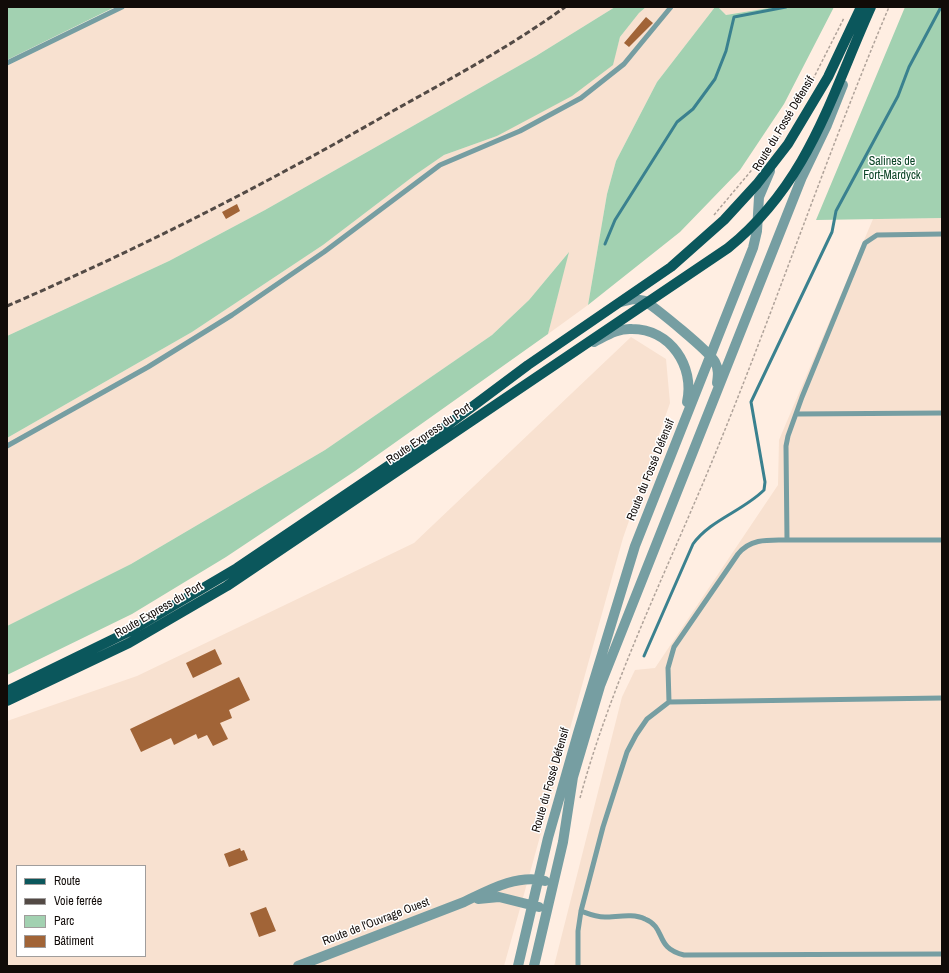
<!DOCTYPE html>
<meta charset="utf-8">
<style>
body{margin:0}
#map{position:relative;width:949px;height:973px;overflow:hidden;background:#ffeee2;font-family:"Archivo Narrow",sans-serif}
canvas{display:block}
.frame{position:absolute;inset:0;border:8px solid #110b08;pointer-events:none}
.legend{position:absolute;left:16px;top:865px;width:130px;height:92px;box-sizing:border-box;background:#fff;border:1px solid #a09d9c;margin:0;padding:5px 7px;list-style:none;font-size:12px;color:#110b08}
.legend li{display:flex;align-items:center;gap:8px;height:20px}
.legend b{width:20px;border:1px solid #a09d9c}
</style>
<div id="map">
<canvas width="949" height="973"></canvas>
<div class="frame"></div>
<ul class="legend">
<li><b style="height:5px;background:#0b575c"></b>Route</li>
<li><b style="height:5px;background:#534a45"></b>Voie ferrée</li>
<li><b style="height:11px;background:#a2d1b1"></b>Parc</li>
<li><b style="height:11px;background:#a16437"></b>Bâtiment</li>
</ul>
</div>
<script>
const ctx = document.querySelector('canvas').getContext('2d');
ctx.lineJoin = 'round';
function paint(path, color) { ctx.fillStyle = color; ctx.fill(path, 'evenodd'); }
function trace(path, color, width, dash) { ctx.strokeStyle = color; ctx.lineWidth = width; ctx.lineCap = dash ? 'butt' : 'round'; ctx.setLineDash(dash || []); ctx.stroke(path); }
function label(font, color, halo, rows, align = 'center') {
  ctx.font = font + ' "Archivo Narrow",sans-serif'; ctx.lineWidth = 3; ctx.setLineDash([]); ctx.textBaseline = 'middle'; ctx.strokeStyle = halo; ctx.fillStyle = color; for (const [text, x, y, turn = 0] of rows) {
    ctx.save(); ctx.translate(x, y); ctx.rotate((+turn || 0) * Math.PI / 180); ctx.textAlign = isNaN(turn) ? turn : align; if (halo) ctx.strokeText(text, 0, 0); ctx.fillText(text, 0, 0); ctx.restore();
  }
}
const built = new Path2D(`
 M125 7H615L536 56 265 210 169 261 7 336V66Z
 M646 7H715L657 82 616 161 607 194 588 305 548 334 568 253 529 300 492 335 325 450 131 564 7 626V438L192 332 323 245 415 175 444 155 497 136 612 65 620 37 639 13Z
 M718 7H775L726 15Z
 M942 218V966H554L622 697 635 670 655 668 778 485 779 440 873 219Z
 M631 337 666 359 670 403 623 538 504 966H7V721L137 676 414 543ZM17 866H145V956H17Z`);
const green = new Path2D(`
 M7 7H115L7 60Z
 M615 7H646L639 13 620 37 613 65 572 96 497 136 444 155 415 175 323 245 192 332 7 438V336L169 261 265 210 536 56Z
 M715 7H718L726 15 775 7H834L784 104 740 170 680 232 588 305 607 194 616 161 657 82Z
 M905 7H942V218L816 220Z
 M569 252 548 334 355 471 226 557 132 614 7 675V626L131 564 325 450 492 335 529 300Z`);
const stream = new Path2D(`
 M605 244 615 220 677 122 693 109 715 79 726 51 734 17 786 7
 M644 656 693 544C710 520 743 511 764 490L765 482 751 402 832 232 836 211 898 96 909 67 941 7`);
const building = new Path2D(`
 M646 17 653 23 629 47 624 43Z
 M237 204 240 211 226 219 222 212Z
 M215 649 222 664 193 678 186 663Z
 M239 677 250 700 229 710 232 718 220 723 228 739 213 746 207 735 198 739 196 734 174 745 171 738 141 752 130 729Z
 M240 848 241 851 244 850 248 860 229 867 224 854Z
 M266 907 276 931 259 937 250 913Z`);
const path = new Path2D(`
 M806 93 844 18
 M714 215 782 134
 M580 798C614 673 674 557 722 437 780 294 829 149 889 7`);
const lane = new Path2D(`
 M7 63 122 7
 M942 234 877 235 865 243 802 397 788 436 786 446 787 540H942
 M797 414 942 413
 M7 446 148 367 232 315 324 252 440 165 520 131 581 98 624 64 671 7
 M787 540C769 540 751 538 738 554L674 647 668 668 669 702 942 698
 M581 911C589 914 596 917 605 917 617 917 633 913 645 919 667 928 654 948 684 955L942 954
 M578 966V931L581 911 603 827 627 752 636 735 647 719 669 702`);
const street = new Path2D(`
 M621 302 634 299 645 301C658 310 708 350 715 362 719 369 718 376 717 383
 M594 342C606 336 618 328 632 329 670 329 695 366 687 402
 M478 899 499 897 539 907
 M298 966 464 902C489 890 517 874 545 881
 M518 966 548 838 578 733 635 546 753 248 757 231 759 197 770 171
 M534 966 563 842 573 777 600 686 802 177 827 125 843 85`);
const primary = new Path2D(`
 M7 691 130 631 237 568 437 433 528 365 671 267 724 220 757 184 788 144 828 77 861 7
 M7 701 129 643 227 586 728 248C809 182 830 98 871 7`);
const rail = new Path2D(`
 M7 306C139 249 266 184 391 112 450 79 510 47 565 7`);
const streetNames = [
 ["Route du Fossé Défensif",784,124,-59],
 ["Route Express du Port",429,434,-34],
 ["Route du Fossé Défensif",651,470,-68],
 ["Route Express du Port",159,610,-30],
 ["Route du Fossé Défensif",551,780,-74],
 ["Route de l'Ouvrage Ouest",376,922,-21]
];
const parkNames = [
 ["Salines de",892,162],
 ["Fort-Mardyck",892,176]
];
paint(built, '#f8e1d0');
paint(green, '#a2d1b1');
trace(stream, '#3a818f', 3);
paint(building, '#a16437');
trace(path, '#b0a39a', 1.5, [3, 2]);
trace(lane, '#769ea2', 5);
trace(street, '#769ea2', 10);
trace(primary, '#0b575c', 10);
trace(rail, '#534a45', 3, [6, 3]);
label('12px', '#110b08', '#fff', streetNames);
label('12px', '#0c4527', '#fff', parkNames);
</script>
